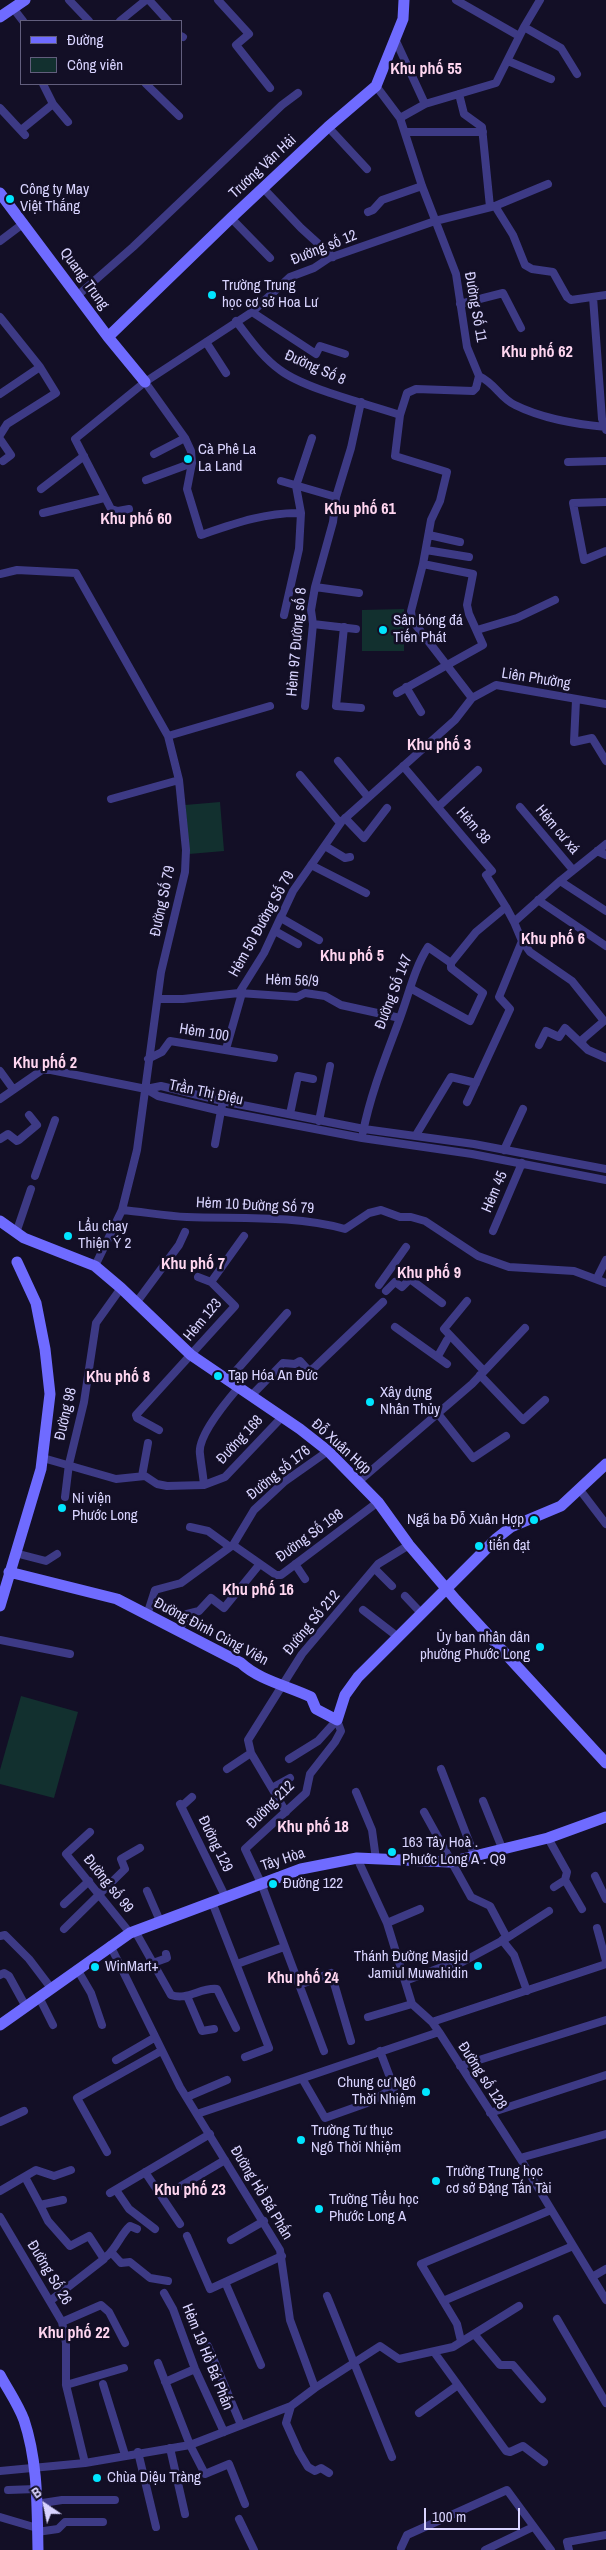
<!DOCTYPE html>
<meta charset="utf-8">
<style>
body{margin:0}
#map{position:relative;width:606px;height:2550px;overflow:hidden;background:#130f26;font-family:"Archivo Narrow",sans-serif}
canvas{display:block}
.legend{position:absolute;left:20px;top:20px;width:162px;height:65px;box-sizing:border-box;background:#130f26;border:1px solid #625e7d;margin:0;padding:6px 9px;list-style:none;font-size:15px;color:#d9d4ff}
.legend li{display:flex;align-items:center;gap:10px;height:25px}
.legend b{width:25px;border:1px solid #625e7d}
.north{position:absolute;left:20px;top:2480px;width:50px;height:50px;-webkit-text-stroke:4px #130f26;paint-order:stroke;rotate:326deg;font-size:14px;font-weight:700;line-height:20px;text-align:center;color:#d9d4ff}
.north::after{content:'';display:block;margin:auto;width:18px;height:22px;background:#d9d4ff;clip-path:polygon(50% 0,100% 100%,50% 72%,0 100%)}
.scale{position:absolute;left:424px;top:2508px;width:96px;height:22px;box-sizing:border-box;border:2px solid #d9d4ff;border-top:0;padding-left:6px;font-size:15px;line-height:18px;white-space:nowrap;color:#d9d4ff;-webkit-text-stroke:4px #130f26;paint-order:stroke}
</style>
<div id="map">
<canvas width="606" height="2550"></canvas>
<ul class="legend">
<li><b style="height:6px;background:#6f6bff"></b>Đường</li>
<li><b style="height:14px;background:#12302f"></b>Công viên</li>
</ul>
<div class="north">B</div>
<div class="scale">100 m</div>
</div>
<script>
const ctx = document.querySelector('canvas').getContext('2d');
ctx.lineJoin = 'round';
function paint(path, color) { ctx.fillStyle = color; ctx.fill(path, 'evenodd'); }
function trace(path, color, width, dash) { ctx.strokeStyle = color; ctx.lineWidth = width; ctx.lineCap = dash ? 'butt' : 'round'; ctx.setLineDash(dash || []); ctx.stroke(path); }
function label(font, color, halo, rows, align = 'center') {
  ctx.font = font + ' "Archivo Narrow",sans-serif'; ctx.lineWidth = 5; ctx.setLineDash([]); ctx.textBaseline = 'middle'; ctx.strokeStyle = halo; ctx.fillStyle = color; for (const [text, x, y, turn = 0] of rows) {
    ctx.save(); ctx.translate(x, y); ctx.rotate((+turn || 0) * Math.PI / 180); ctx.textAlign = isNaN(turn) ? turn : align; if (halo) ctx.strokeText(text, 0, 0); ctx.fillText(text, 0, 0); ctx.restore();
  }
}
const green = new Path2D(`
 M404 609V651H362V610Z
 M220 802 224 851 189 854 185 805Z
 M21 1696 78 1712 54 1798 0 1784V1770Z`);
const street = new Path2D(`
 M69 0 89 21
 M149 0 168 21
 M218 0 249 34 236 45 270 88
 M456 0 519 36
 M13 8 23 21
 M120 21 146 0
 M524 27 561 48 577 74
 M181 36 183 37
 M395 39 425 104
 M508 61 551 79
 M43 84 53 104
 M146 84 179 116
 M376 86 400 118 422 186 456 274 467 347 479 376C496 384 500 398 515 405 543 419 575 424 606 427
 M459 94 464 114 482 127 490 207
 M0 108 25 135
 M400 118 425 104 496 83 524 27 540 0
 M328 127 367 169
 M21 130 53 104 68 122
 M405 132H483
 M263 188 301 228 333 257
 M495 206 548 184
 M368 212 373 210 382 200 422 186
 M231 218 270 258
 M0 241 24 223
 M77 296 133 247 282 105 298 93
 M593 297 602 419 606 430
 M460 304 503 293 521 328
 M252 312 316 354 320 346 345 354
 M0 317 40 367 56 393 7 424 0 435
 M236 321C250 339 262 357 280 370 305 389 368 404 400 415
 M206 342 226 373
 M145 382 185 438 191 451 192 463 187 489 201 535C233 524 266 512 301 513L299 549 284 615
 M0 394 40 367
 M0 439 11 455 3 461
 M154 454 185 438
 M568 462 606 461
 M146 480 192 463
 M281 481 336 497
 M41 489 84 456
 M606 502 573 503 584 560 606 551
 M129 509 118 511 111 509 75 439 145 382 252 312 290 277 314 268 329 258 435 221 495 206 513 235 525 265 532 269 553 272 567 297 571 300 606 295
 M43 513 104 498
 M301 513 296 486 312 438
 M429 535 460 542
 M426 550 469 557
 M0 574 17 570 76 573 168 736 179 780 186 850 185 872 161 972 137 1150 122 1210 95 1266
 M315 587 359 593
 M313 624 356 629
 M344 627 336 706 361 708
 M477 630 517 618 555 600
 M406 687 421 712
 M397 693 483 645 469 614 467 605 473 574 423 564
 M472 698 412 620 411 611 423 564 431 520 440 501 447 472 395 456 400 415 407 393 416 389 473 391 476 388 479 376
 M576 700 574 742 592 738 606 761
 M305 706 313 624 311 610 315 587 333 522 336 497 351 448 361 402
 M168 736 270 706
 M338 761 368 797
 M403 766 492 871 486 875 506 907
 M300 775 340 823
 M111 799 179 780
 M438 807 478 770
 M520 807 573 870
 M345 818 364 838 387 808
 M325 846 345 858 350 857
 M597 851 606 855
 M311 865 366 893
 M560 881 606 911
 M538 900 606 946
 M281 918 319 940
 M514 922 522 941 530 952 572 981 604 1021 583 1039 582 1044
 M275 931 298 944
 M410 988 470 1021 483 993 451 968V963
 M239 993 264 953 293 891 342 821 455 720 472 698 496 685 606 704
 M158 999H183L239 993 297 997 305 993 325 996 341 1005 400 1018
 M539 1045 546 1031 559 1037 565 1028 588 1050 606 1058
 M226 1049 242 993
 M148 1059 162 1052 170 1041 274 1058
 M0 1071 13 1089
 M146 1089 161 1086 222 1101 364 1129 474 1144 606 1169
 M0 1099 42 1070H51L146 1089 158 1096 221 1111 362 1138 472 1154 606 1180
 M467 1102 510 1009 499 997 522 941
 M290 1114 298 1076 313 1079
 M319 1121 330 1066
 M363 1132C371 1092 386 1056 400 1018 409 994 414 969 428 947L451 963 476 932 506 907 514 922 560 881 606 844
 M416 1135 451 1077 476 1083
 M0 1139 8 1134 17 1141 19 1140 37 1125 29 1115
 M215 1144 222 1105
 M504 1150 523 1109
 M35 1176 55 1120
 M122 1210C144 1212 166 1216 187 1217 240 1219 294 1215 345 1229L369 1213 381 1210 400 1217H411L425 1221 478 1256 509 1267 574 1271 606 1283
 M493 1231 522 1163
 M16 1233 31 1189
 M597 1278 606 1260
 M211 1282 244 1236
 M379 1285 406 1247
 M386 1291 395 1282 402 1287 410 1279 442 1303
 M467 1301 444 1329 484 1371
 M136 1303 179 1245 185 1232
 M395 1327 447 1364
 M438 1356 447 1340
 M480 1375 523 1420 545 1400
 M227 1381 287 1313
 M251 1396 283 1363 295 1364 300 1361 309 1371 315 1367 383 1302
 M439 1415 473 1458 506 1436
 M159 1430 137 1418 136 1415 235 1306 211 1282 198 1277
 M43 1458 116 1479 145 1476 157 1484 167 1486 204 1485 225 1477 282 1417
 M142 1476 148 1443
 M358 1482 472 1384 525 1328
 M204 1485C203 1474 201 1464 200 1454 197 1436 227 1401 238 1388
 M580 1490 606 1524
 M65 1497 69 1464 84 1402 96 1323 121 1288
 M190 1527 208 1531 230 1547
 M233 1545 276 1575H281L378 1502
 M15 1553 46 1561 57 1554
 M295 1564 305 1579
 M375 1569 392 1586
 M405 1596 421 1613
 M363 1610 398 1637
 M147 1615 155 1590 181 1583 233 1545 254 1510 284 1482 328 1451
 M179 1631 187 1614 199 1611 211 1598 224 1608 259 1565
 M0 1640 70 1654
 M289 1759 318 1741 337 1720 341 1731 335 1742 310 1774 306 1793 245 1849 261 1883 324 2051
 M227 1769 251 1753
 M441 1769 475 1857
 M272 1788 290 1778
 M356 1792 372 1830 376 1859
 M483 1801 502 1848
 M180 1804 225 1896
 M182 1806 192 1797
 M286 1812 251 1753 248 1740 302 1654 378 1564 409 1545
 M424 1812 471 1897 490 1906 507 1938
 M90 1832 66 1854 130 1933
 M548 1838 567 1872 565 1880 582 1909
 M357 1858 387 1923 412 2004 432 2022 439 2032 520 2158 606 2300
 M595 1876 606 1899
 M554 1887 565 1880
 M147 1891 160 1921
 M212 1902 269 2048 245 2057
 M64 1904 89 1881
 M387 1923 420 1909
 M597 1928 606 1961
 M64 1929 125 1869 121 1859 140 1848
 M135 1931 171 1995C187 2001 201 1987 217 1989L236 2028
 M0 1936 5 1935 29 1959 51 1988
 M502 1940 514 1955 527 1991
 M110 1945 180 2087 280 2250 290 2320 315 2388
 M153 1963 167 1958 166 1954
 M237 1964 284 1947
 M77 1969 91 1993 102 2025
 M0 1975 4 1973 9 1976 26 2007
 M405 1981 442 1967H453L507 1938 549 1911
 M299 1985 331 1973 351 2041
 M187 1996 202 2031 214 2029
 M39 1997 53 2025
 M368 2017 412 2004
 M432 2022 606 1964
 M116 2060 154 2038
 M460 2066 606 2020
 M303 2080 325 2118 370 2102 394 2088 380 2051
 M187 2097 227 2080
 M490 2113 606 2075
 M197 2114 439 2032
 M0 2122 24 2111
 M107 2152 77 2098 161 2051
 M520 2158 606 2134
 M145 2172 180 2224
 M25 2177 40 2205
 M181 2186 225 2160
 M116 2190 129 2209 155 2229
 M0 2191 36 2170 54 2176 71 2170
 M110 2193 210 2134
 M0 2217 62 2322 66 2343V2385L85 2463
 M187 2236 210 2289 282 2256
 M231 2240 264 2221
 M111 2252 121 2263 130 2262 150 2278 168 2281
 M107 2256C117 2247 121 2234 130 2226L137 2229
 M592 2277 606 2269
 M225 2282 261 2365
 M164 2293 173 2309 195 2369 224 2432
 M327 2296 392 2457
 M50 2301 104 2259 89 2236 70 2246 48 2221 40 2205 63 2200
 M443 2301 573 2246
 M557 2319 606 2403
 M62 2322 101 2305 109 2312 125 2343
 M475 2335 500 2365H513L542 2399
 M461 2341 457 2324 421 2264 551 2210
 M208 2346 241 2425
 M434 2352 506 2451 510 2452 523 2446 544 2462
 M158 2363 190 2445 205 2474 229 2464 245 2504
 M165 2382 195 2369
 M103 2384 125 2455
 M66 2385 124 2368
 M291 2406 286 2423 299 2452 308 2467 315 2471 321 2468 329 2473
 M419 2413 458 2385
 M170 2448 185 2514
 M138 2452 156 2527
 M0 2471 85 2463 190 2445 291 2406 315 2388 380 2346 399 2359 453 2347 519 2306
 M8 2490 36 2489
 M36 2504 62 2500H115
 M0 2517 37 2528
 M239 2519 254 2550
 M37 2532 58 2529 65 2522H103
 M401 2548 407 2535 507 2490 551 2550
 M485 2550 533 2527
 M569 2550 567 2542 606 2535`);
const secondary = new Path2D(`
 M0 17 25 0
 M0 193 108 337 145 382
 M108 337 231 218 328 127 376 86 403 19 404 0
 M0 1221 24 1238 95 1266 121 1288 191 1355 300 1429 328 1451 378 1502 409 1545 456 1600 606 1763
 M9 1572 117 1599 241 1663C259 1680 288 1686 311 1697L316 1709 337 1720 345 1695 358 1677 497 1538 511 1527 561 1506 606 1464
 M0 1606 41 1469 50 1394 45 1349 36 1303 17 1262
 M0 2025 130 1933 301 1869 357 1858 450 1862 548 1838 606 1817
 M0 2375C8 2390 18 2404 24 2420 38 2462 37 2506 38 2550`);
const markers = [
 [10,199,5,"#00e5ff"],
 [212,295,5,"#00e5ff"],
 [188,459,5,"#00e5ff"],
 [383,630,5,"#00e5ff"],
 [68,1236,5,"#00e5ff"],
 [218,1376,5,"#00e5ff"],
 [370,1402,5,"#00e5ff"],
 [62,1508,5,"#00e5ff"],
 [534,1520,5,"#00e5ff"],
 [479,1546,5,"#00e5ff"],
 [540,1647,5,"#00e5ff"],
 [392,1852,5,"#00e5ff"],
 [273,1884,5,"#00e5ff"],
 [478,1966,5,"#00e5ff"],
 [95,1967,5,"#00e5ff"],
 [426,2092,5,"#00e5ff"],
 [301,2140,5,"#00e5ff"],
 [436,2181,5,"#00e5ff"],
 [319,2209,5,"#00e5ff"],
 [97,2478,5,"#00e5ff"]
];
const streetNames = [
 ["Trương Văn Hải",263,167,-43],
 ["Đường số 12",324,248,-22],
 ["Quang Trung",84,279,54],
 ["Đường Số 11",475,307,80],
 ["Đường Số 8",315,368,24],
 ["Hẻm 97 Đường số 8",297,642,-85],
 ["Liên Phường",536,679,9],
 ["Hẻm 38",473,826,49],
 ["Hẻm cư xá",557,830,50],
 ["Đường Số 79",163,901,-78],
 ["Hẻm 50 Đường Số 79",262,924,-61],
 ["Hẻm 56/9",292,981,2],
 ["Đường Số 147",394,992,-69],
 ["Hẻm 100",204,1033,9],
 ["Trần Thị Điệu",206,1093,12],
 ["Hẻm 45",495,1192,-67],
 ["Hẻm 10 Đường Số 79",255,1206,3],
 ["Hẻm 123",203,1320,-50],
 ["Đường 98",66,1414,-77],
 ["Đường 168",240,1440,-47],
 ["Đỗ Xuân Hợp",341,1447,42],
 ["Đường số 176",279,1473,-39],
 ["Đường Số 198",310,1536,-36],
 ["Đường Số 212",312,1623,-50],
 ["Đường Đinh Củng Viên",211,1632,28],
 ["Đường 212",271,1805,-45],
 ["Đường 129",215,1844,64],
 ["Tây Hòa",283,1860,-18],
 ["Đường số 99",108,1884,51],
 ["Đường số 128",482,2076,57],
 ["Đường Hồ Bá Phấn",261,2193,59],
 ["Đường Số 26",49,2273,59],
 ["Hẻm 19 Hồ Bá Phấn",207,2357,68]
];
const poiNames = [
 ["Công ty May",20,190],
 ["Việt Thắng",20,207],
 ["Trường Trung",222,286],
 ["học cơ sở Hoa Lư",222,303],
 ["Cà Phê La",198,450],
 ["La Land",198,467],
 ["Sân bóng đá",393,621],
 ["Tiến Phát",393,638],
 ["Lẩu chay",78,1227],
 ["Thiện Ý 2",78,1244],
 ["Tạp Hóa An Đức",228,1376],
 ["Xây dựng",380,1393],
 ["Nhân Thủy",380,1410],
 ["Ni viện",72,1499],
 ["Phước Long",72,1516],
 ["Ngã ba Đỗ Xuân Hợp",524,1520,"right"],
 ["tiến đạt",489,1546],
 ["Ủy ban nhân dân",530,1638,"right"],
 ["phường Phước Long",530,1655,"right"],
 ["163 Tây Hoà .",402,1843],
 ["Phước Long A . Q9",402,1860],
 ["Đường 122",283,1884],
 ["Thánh Đường Masjid",468,1957,"right"],
 ["Jamiul Muwahidin",468,1974,"right"],
 ["WinMart+",105,1967],
 ["Chung cư Ngô",416,2083,"right"],
 ["Thời Nhiệm",416,2100,"right"],
 ["Trường Tư thục",311,2131],
 ["Ngô Thời Nhiệm",311,2148],
 ["Trường Trung học",446,2172],
 ["cơ sở Đặng Tấn Tài",446,2189],
 ["Trường Tiểu học",329,2200],
 ["Phước Long A",329,2217],
 ["Chùa Diệu Tràng",107,2478]
];
const neighbourhoodNames = [
 ["Khu phố 55",426,70],
 ["Khu phố 62",537,353],
 ["Khu phố 61",360,510],
 ["Khu phố 60",136,520],
 ["Khu phố 3",439,746],
 ["Khu phố 6",553,940],
 ["Khu phố 5",352,957],
 ["Khu phố 2",45,1064],
 ["Khu phố 7",193,1265],
 ["Khu phố 9",429,1274],
 ["Khu phố 8",118,1378],
 ["Khu phố 16",258,1591],
 ["Khu phố 18",313,1828],
 ["Khu phố 24",303,1979],
 ["Khu phố 23",190,2191],
 ["Khu phố 22",74,2334]
];
paint(green, '#12302f');
trace(street, '#3d3a85', 8);
trace(secondary, '#6f6bff', 11);
for (const [x, y, r, color] of markers) { const dot = new Path2D(); dot.arc(x, y, r, 0, 2 * Math.PI); ctx.fillStyle = color; ctx.fill(dot); trace(dot, '#130f26', 2); }
label('15px', '#d9d4ff', '#130f26', streetNames);
label('15px', '#d9d4ff', '#130f26', poiNames, 'left');
label('bold 16px', '#ffd6f0', '#130f26', neighbourhoodNames);
</script>
